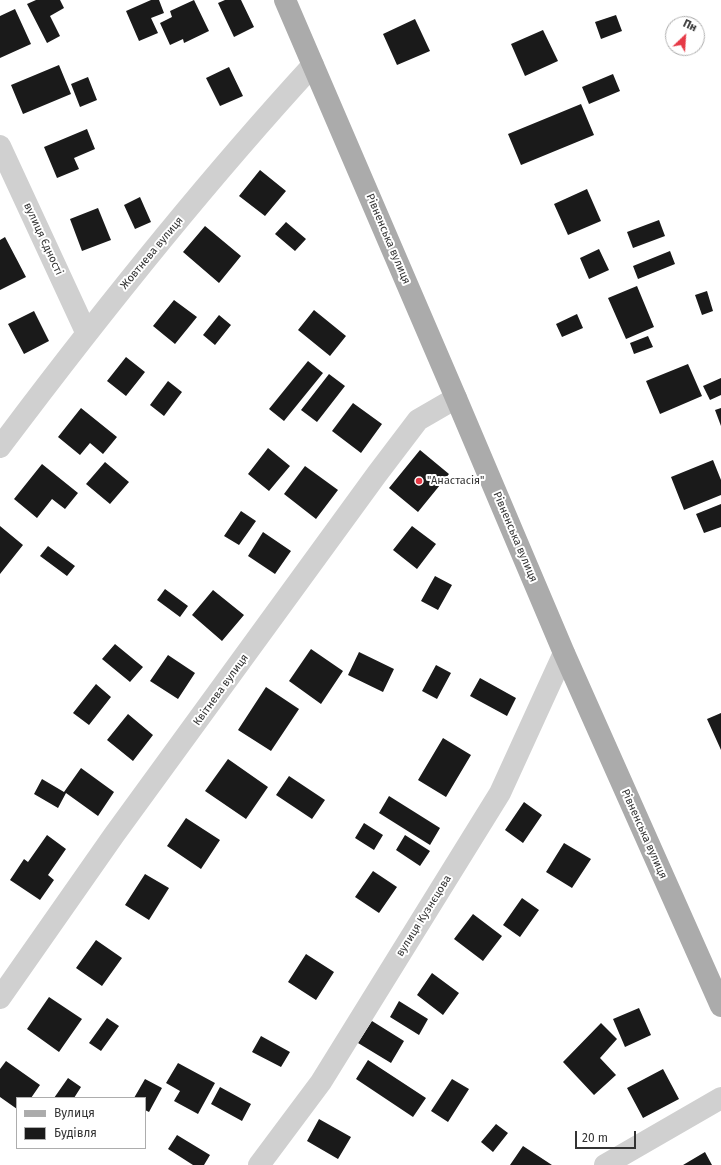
<!DOCTYPE html>
<meta charset="utf-8">
<style>
body{margin:0}
#map{position:relative;width:721px;height:1165px;overflow:hidden;background:#fff;font-family:"Fira Sans",sans-serif}
canvas{display:block}
.legend{position:absolute;left:16px;top:1097px;width:130px;height:52px;box-sizing:border-box;background:#fff;border:1px solid #adadad;margin:0;padding:5px 7px;list-style:none;font-size:12px;color:#333}
.legend li{display:flex;align-items:center;gap:8px;height:20px}
.legend b{width:20px;border:1px solid #adadad}
.north{position:absolute;left:665px;top:16px;width:40px;height:40px;box-sizing:border-box;background:#fff;border:1px solid #adadad;border-radius:50%;rotate:25deg;font-size:11px;font-weight:700;line-height:16px;text-align:center;color:#333}
.north::after{content:'';display:block;margin:auto;width:14px;height:18px;background:#e63946;clip-path:polygon(50% 0,100% 100%,50% 72%,0 100%)}
.scale{position:absolute;left:575px;top:1131px;width:61px;height:18px;box-sizing:border-box;border:2px solid #333;border-top:0;padding-left:5px;font-size:12px;line-height:14px;white-space:nowrap;color:#333;-webkit-text-stroke:3px #fff;paint-order:stroke}
</style>
<div id="map">
<canvas width="721" height="1165"></canvas>
<ul class="legend">
<li><b style="height:5px;background:#ababab"></b>Вулиця</li>
<li><b style="height:11px;background:#1a1a1a"></b>Будівля</li>
</ul>
<div class="north">Пн</div>
<div class="scale">20 m</div>
</div>
<script>
const ctx = document.querySelector('canvas').getContext('2d');
ctx.lineJoin = 'round';
function paint(path, color) { ctx.fillStyle = color; ctx.fill(path, 'evenodd'); }
function trace(path, color, width, dash) { ctx.strokeStyle = color; ctx.lineWidth = width; ctx.lineCap = dash ? 'butt' : 'round'; ctx.setLineDash(dash || []); ctx.stroke(path); }
function label(font, color, halo, rows, align = 'center') {
  ctx.font = font + ' "Fira Sans",sans-serif'; ctx.lineWidth = 4; ctx.setLineDash([]); ctx.textBaseline = 'middle'; ctx.strokeStyle = halo; ctx.fillStyle = color; for (const [text, x, y, turn = 0] of rows) {
    ctx.save(); ctx.translate(x, y); ctx.rotate((+turn || 0) * Math.PI / 180); ctx.textAlign = isNaN(turn) ? turn : align; if (halo) ctx.strokeText(text, 0, 0); ctx.fillText(text, 0, 0); ctx.restore();
  }
}
const building = new Path2D(`
 M36 0H60L64 8 50 16 60 36 47 43 27 4Z
 M151 0H159L164 13 151 18 158 33 139 41 126 11Z
 M194 0 209 31 184 43 183 39 170 45 160 23 172 17 170 11Z
 M225 0H241L254 27 234 37 218 3Z
 M15 9 31 44 0 58V16Z
 M616 15 622 31 601 39 595 22Z
 M415 19 430 51 397 65 383 34Z
 M543 30 558 61 525 76 511 44Z
 M59 65 71 94 23 114 11 85Z
 M229 67 243 96 220 106 206 78Z
 M613 74 620 91 589 104 582 87Z
 M88 77 97 100 80 107 71 84Z
 M581 104 594 135 521 165 508 134Z
 M87 129 95 149 74 158 79 169 57 178 44 147Z
 M260 170 286 191 265 216 239 196Z
 M587 189 601 221 568 235 554 204Z
 M140 197 151 222 135 229 124 205Z
 M98 208 111 240 82 251 70 219Z
 M659 220 665 236 633 248 627 232Z
 M286 222 306 239 295 251 275 234Z
 M205 226 241 256 219 283 183 252Z
 M5 237 26 277 0 290V240Z
 M599 249 609 270 589 279 580 258Z
 M670 251 675 264 638 279 633 266Z
 M637 286 654 327 626 339 608 298Z
 M707 291 713 311 702 315 695 295Z
 M174 300 197 317 175 344 153 326Z
 M314 310 346 336 330 356 298 330Z
 M34 311 49 341 24 354 8 324Z
 M577 314 583 328 562 337 556 324Z
 M219 315 231 325 215 345 203 335Z
 M648 336 653 347 634 354 630 343Z
 M126 357 145 372 126 396 107 381Z
 M308 361 323 373 284 421 269 409Z
 M688 364 702 396 660 414 646 381Z
 M329 374 345 386 317 422 301 410Z
 M721 378V395L710 400 703 386Z
 M168 381 182 392 164 416 150 405Z
 M353 403 382 424 361 453 332 431Z
 M81 408 117 437 103 454 90 443 80 455 58 437Z
 M721 408V426L715 410Z
 M268 448 290 466 269 491 248 474Z
 M420 450 449 474 418 512 389 488Z
 M713 460 721 480V495L684 510 671 477Z
 M105 462 129 482 110 504 86 484Z
 M42 464 78 493 65 509 52 499 37 518 14 499Z
 M305 466 338 490 316 519 284 494Z
 M721 504V527L704 533 696 514Z
 M241 511 256 521 239 545 224 536Z
 M0 526 23 545 0 574Z
 M412 526 436 544 417 569 393 550Z
 M263 532 291 551 275 574 248 556Z
 M48 546 75 566 67 576 40 556Z
 M435 576 452 585 438 610 421 601Z
 M165 589 188 606 180 617 157 600Z
 M213 590 244 615 222 641 192 615Z
 M115 644 143 667 130 682 102 659Z
 M311 649 343 671 321 704 289 681Z
 M359 652 394 669 383 692 348 675Z
 M168 655 195 673 178 699 150 681Z
 M436 665 451 673 437 699 422 691Z
 M480 678 516 698 507 716 470 696Z
 M96 684 111 697 89 725 73 713Z
 M266 687 299 709 271 751 238 730Z
 M721 713V750L707 719Z
 M128 714 153 735 133 761 107 740Z
 M443 738 471 755 446 797 418 780Z
 M228 759 268 787 246 819 205 791Z
 M81 768 114 792 98 816 66 793 58 808 34 794 42 779 64 792Z
 M289 776 325 800 312 819 276 795Z
 M389 796 440 828 430 845 379 813Z
 M524 802 542 815 523 843 505 830Z
 M186 818 220 840 201 869 167 846Z
 M364 823 383 835 374 850 355 838Z
 M47 835 66 849 48 875 54 880 40 900 10 880 24 859 28 862Z
 M405 835 430 851 420 866 396 850Z
 M564 843 591 859 572 888 546 872Z
 M373 871 397 887 379 913 355 897Z
 M145 874 169 888 149 920 125 905Z
 M522 898 539 910 520 937 503 925Z
 M473 914 502 936 483 961 454 939Z
 M96 940 122 958 102 986 76 968Z
 M306 954 334 972 316 1000 288 982Z
 M432 973 459 993 443 1015 417 995Z
 M49 997 82 1019 59 1052 27 1029Z
 M399 1001 428 1019 419 1035 390 1017Z
 M639 1008 651 1035 625 1047 613 1019Z
 M107 1018 119 1026 101 1051 89 1043Z
 M372 1021 404 1041 391 1063 358 1043Z
 M601 1023 617 1039 600 1058 616 1075 594 1095 563 1062Z
 M261 1036 290 1052 281 1067 252 1052Z
 M368 1060 426 1098 413 1117 356 1079Z
 M6 1061 40 1085 31 1098H17V1109L0 1097V1069Z
 M178 1063 215 1083 198 1114 174 1101 180 1091 166 1083Z
 M663 1069 679 1099 643 1118 627 1088Z
 M68 1078 81 1087 74 1098H54Z
 M145 1079 162 1088 149 1112 145 1110V1098H134Z
 M452 1079 469 1089 448 1122 431 1111Z
 M220 1087 251 1104 242 1121 211 1104Z
 M319 1119 351 1137 338 1159 307 1141Z
 M496 1124 508 1133 493 1152 481 1142Z
 M177 1135 210 1155 204 1165H193L168 1149Z
 M523 1146 552 1165H510Z
 M705 1152 712 1165H683Z`);
const minor = new Path2D(`
 M0 146 86 332
 M0 447C99 315 202 186 313 65
 M0 998 114 835 377 474 418 420 456 398
 M259 1165 321 1082 500 793 564 653
 M605 1165 721 1098`);
const major = new Path2D(`
 M285 0 456 398 564 653 721 1006`);
const markers = [
 [419,481,4,"#e63946"]
];
const streetNames = [
 ["вулиця Єдності",43,239,65],
 ["Рівненська вулиця",388,239,67],
 ["Жовтнева вулиця",152,253,-50],
 ["Рівненська вулиця",515,537,67],
 ["Квітнева вулиця",221,690,-54],
 ["Рівненська вулиця",644,834,66],
 ["вулиця Кузнєцова",424,916,-58]
];
const poiNames = [
 ["\"Анастасія\"",427,481]
];
paint(building, '#1a1a1a');
trace(minor, '#d0d0d0', 22);
trace(major, '#ababab', 22);
for (const [x, y, r, color] of markers) { const dot = new Path2D(); dot.arc(x, y, r, 0, 2 * Math.PI); ctx.fillStyle = color; ctx.fill(dot); trace(dot, '#fff', 1.5); }
label('11px', '#333', '#fff', streetNames);
label('11px', '#333', '#fff', poiNames, 'left');
</script>
